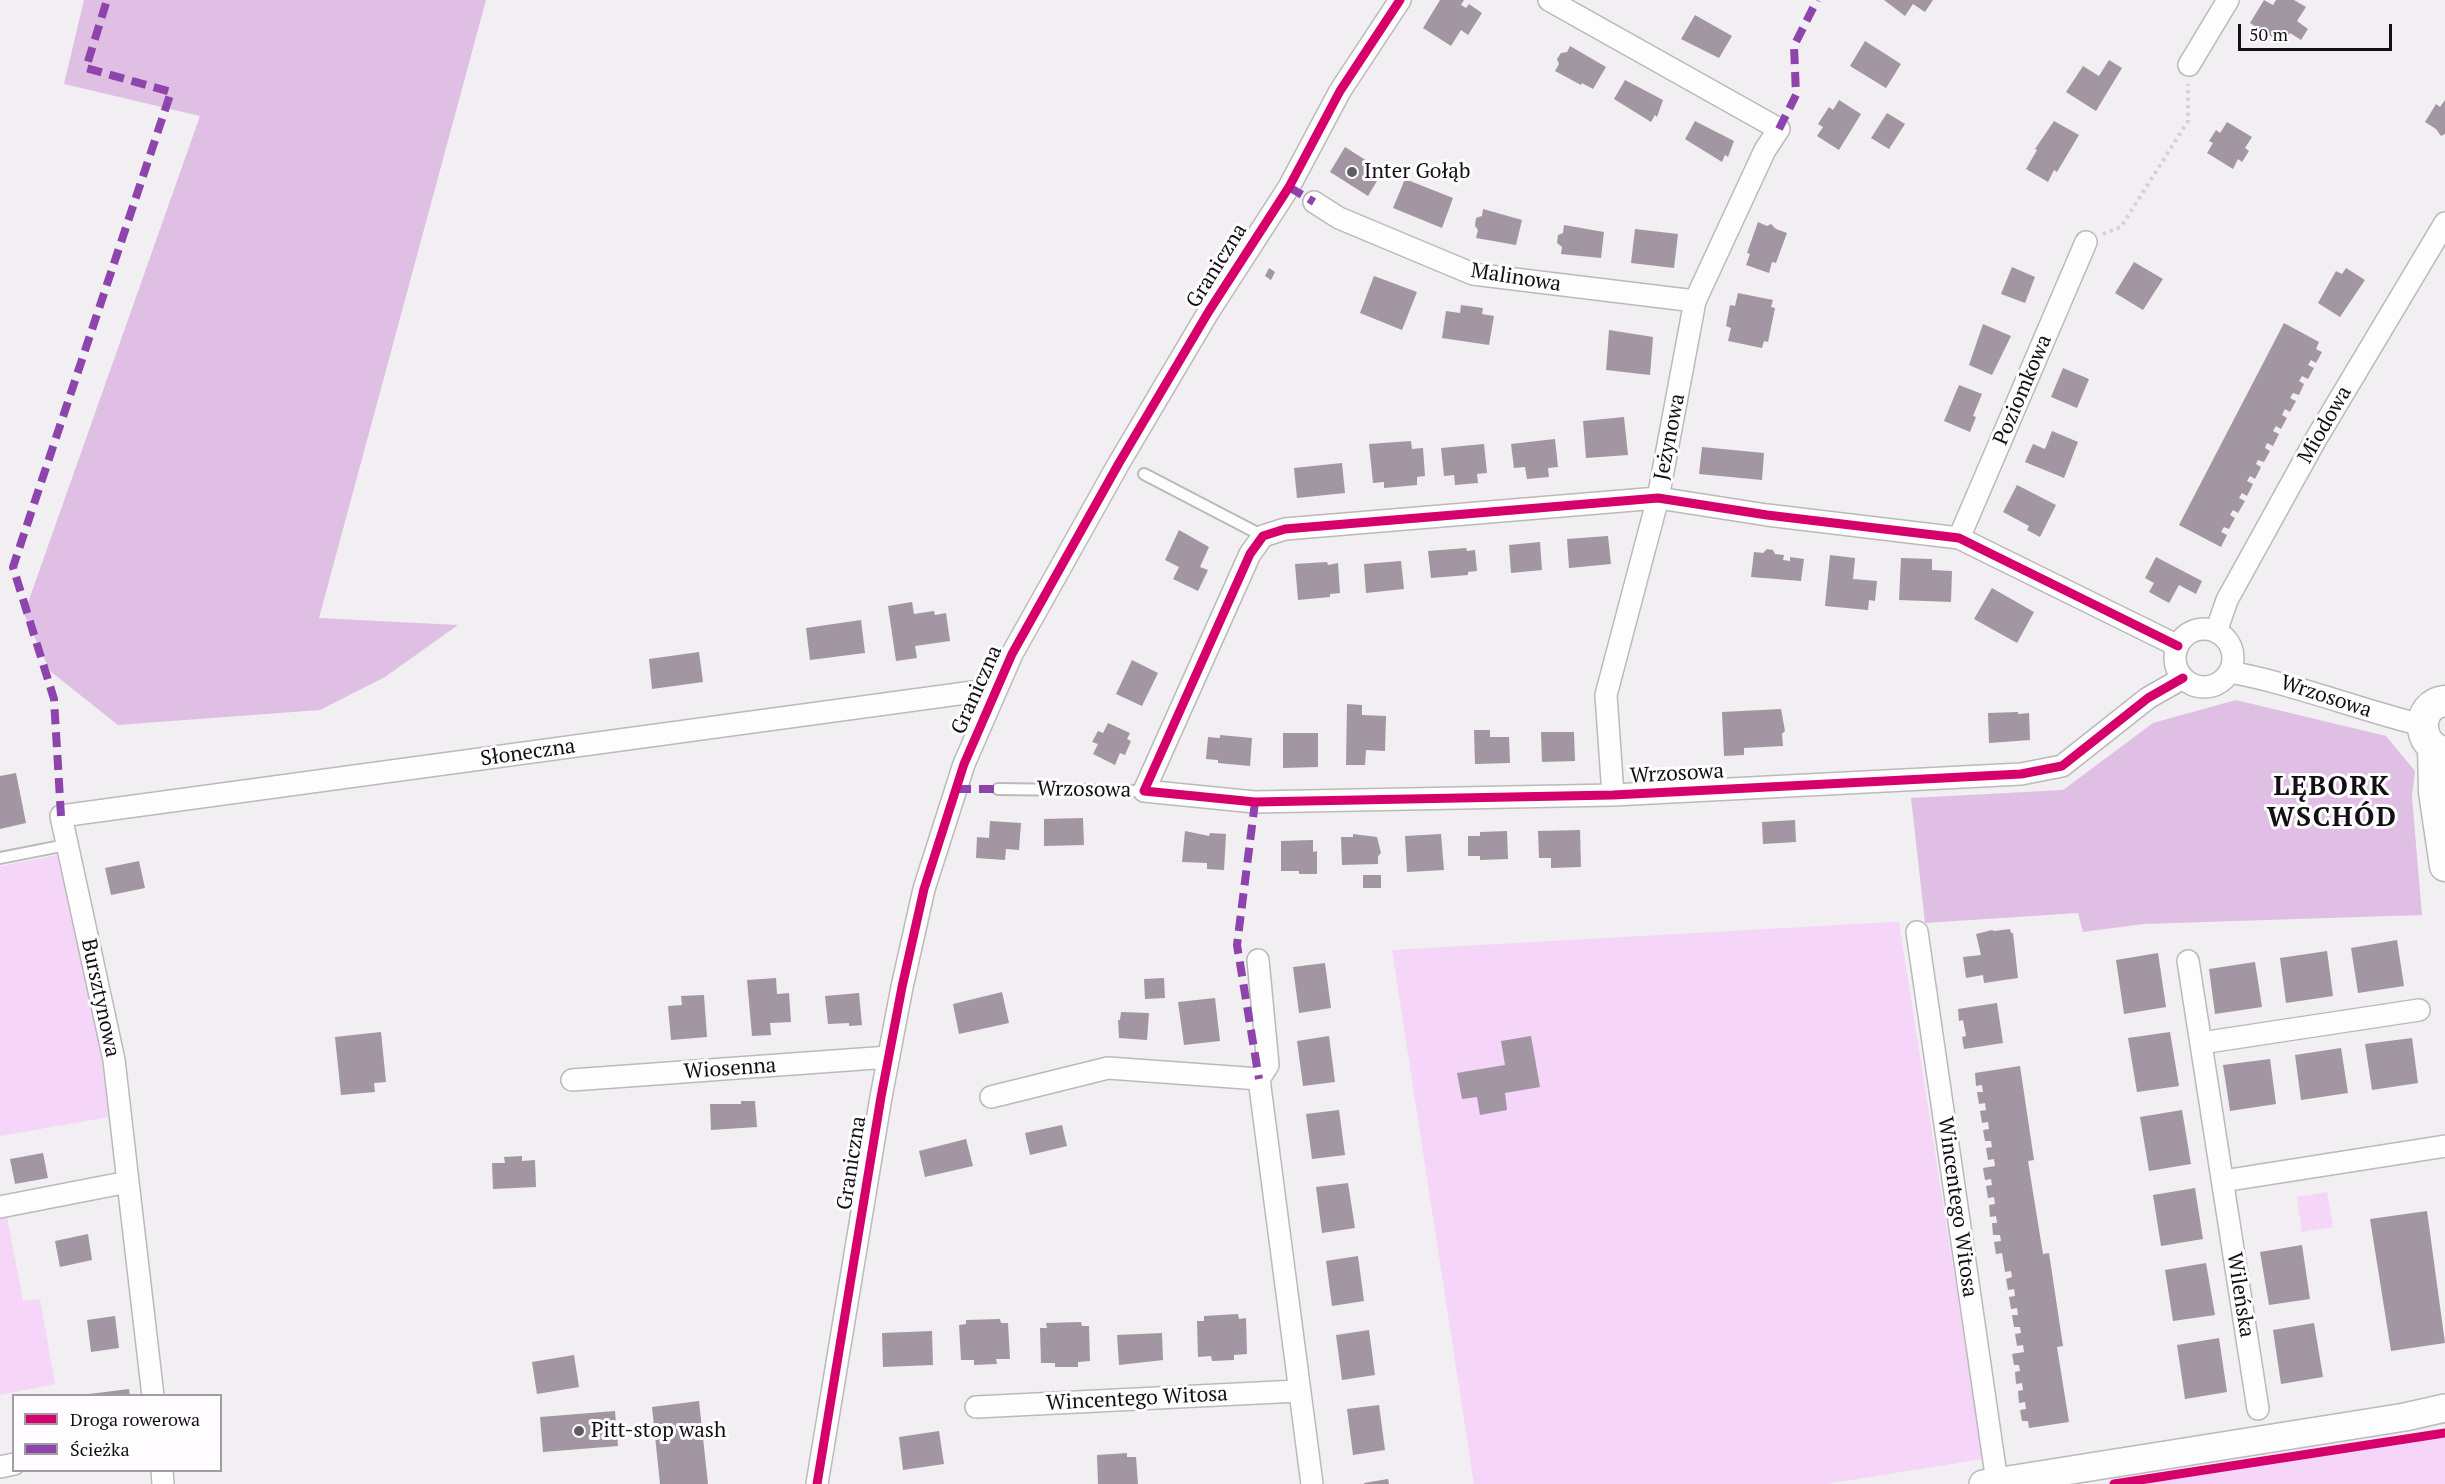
<!DOCTYPE html>
<meta charset="utf-8">
<style>
body{margin:0}
#map{position:relative;width:2445px;height:1484px;overflow:hidden;background:#f1eff1;font-family:"PT Serif",serif}
canvas{display:block}
.legend{position:absolute;left:12px;top:1394px;width:210px;height:78px;box-sizing:border-box;background:#fefcfe;border:2px solid #a09ea0;margin:0;padding:8px 10px;list-style:none;font-size:18px;color:#121012}
.legend li{display:flex;align-items:center;gap:12px;height:30px}
.legend b{width:30px;border:2px solid #a09ea0}
.scale{position:absolute;left:2238px;top:24px;width:154px;height:27px;box-sizing:border-box;border:3px solid #121012;border-top:0;padding-left:8px;font-size:18px;line-height:21px;white-space:nowrap;color:#121012;-webkit-text-stroke:4px #fefcfe;paint-order:stroke}
</style>
<div id="map">
<canvas width="2445" height="1484"></canvas>
<ul class="legend">
<li><b style="height:8px;background:#d6006c"></b>Droga rowerowa</li>
<li><b style="height:8px;background:#8e44ad"></b>Ścieżka</li>
</ul>
<div class="scale">50 m</div>
</div>
<script>
const ctx = document.querySelector('canvas').getContext('2d');
ctx.lineJoin = 'round';
function paint(path, color) { ctx.fillStyle = color; ctx.fill(path, 'evenodd'); }
function trace(path, color, width, dash) { ctx.strokeStyle = color; ctx.lineWidth = width; ctx.lineCap = dash ? 'butt' : 'round'; ctx.setLineDash(dash || []); ctx.stroke(path); }
function label(font, color, halo, rows, align = 'center') {
  ctx.font = font + ' "PT Serif",serif'; ctx.lineWidth = 6; ctx.setLineDash([]); ctx.textBaseline = 'middle'; ctx.strokeStyle = halo; ctx.fillStyle = color; for (const [text, x, y, turn = 0] of rows) {
    ctx.save(); ctx.translate(x, y); ctx.rotate((+turn || 0) * Math.PI / 180); ctx.textAlign = isNaN(turn) ? turn : align; if (halo) ctx.strokeText(text, 0, 0); ctx.fillText(text, 0, 0); ctx.restore();
  }
}
const green = new Path2D(`
 M58 855 100 1043 109 1117 0 1136V866Z
 M1892 922H1899L1983 1459 1826 1484H1474L1392 950Z
 M2327 1192 2333 1227 2302 1232 2297 1197Z
 M7 1217 23 1301 40 1299 55 1384 0 1395V1218Z
 M2445 1437V1484H2135Z`);
const forest = new Path2D(`
 M84 0H486L319 618 458 625 385 677 320 710 118 725 50 671 24 614 200 116 64 84Z
 M2236 700 2386 736 2415 771 2412 797 2422 915 2143 924 2083 932 2078 913 1925 923 1911 798 2063 790 2153 723Z`);
const building = new Path2D(`
 M1440 0H1464L1461 5 1466 8 1469 4 1482 13 1468 35 1461 30 1451 46 1423 28Z
 M1884 0H1933L1925 12 1913 4 1905 16Z
 M2264 0 2273 5 2276 0H2294L2306 7 2297 21 2308 29 2301 40 2290 33 2287 37 2281 34 2277 40 2250 23Z
 M1695 15 1732 36 1719 58 1681 39Z
 M1865 41 1901 64 1886 88 1850 66Z
 M1570 46 1606 67 1593 89 1582 83 1581 85 1555 71 1559 64 1557 59 1561 53 1567 52Z
 M2109 60 2122 68 2096 111 2066 92 2083 66 2099 76Z
 M1625 80 1663 100 1657 117 1655 115 1651 122 1614 99Z
 M1839 100 1861 114 1839 150 1817 136 1823 127 1818 124 1829 107 1833 110Z
 M2445 100V134L2441 136 2436 129 2425 122 2436 104 2440 107Z
 M1887 113 1905 124 1889 149 1871 138Z
 M1695 121 1734 141 1728 157 1725 155 1722 162 1685 139Z
 M2054 121 2079 135 2057 172 2054 170 2048 182 2026 169 2037 150 2035 149Z
 M2227 122 2252 137 2245 148 2249 151 2242 162 2238 159 2233 169 2207 153 2213 143 2209 141 2216 130 2220 133Z
 M1345 147 1383 171 1368 196 1330 172Z
 M1405 179 1453 198 1442 228 1393 208Z
 M1483 209 1522 220 1516 245 1476 238 1478 230 1475 226 1476 218 1482 216Z
 M1758 222 1767 226 1771 224 1776 229 1787 233 1776 263 1772 262 1769 273 1746 265 1750 254 1747 253Z
 M1564 225 1604 232 1601 258 1561 254 1562 247 1557 243 1558 235 1563 233Z
 M1635 229 1678 234 1674 268 1631 263Z
 M2134 262 2163 279 2143 310 2115 293Z
 M2012 267 2035 277 2025 303 2001 294Z
 M1269 268 1275 272 1271 280 1265 276Z
 M2346 268 2365 280 2340 317 2318 303 2336 271 2342 274Z
 M1374 276 1417 292 1402 330 1360 313Z
 M1738 293 1773 300 1771 307 1775 308 1768 342 1764 341 1762 348 1728 341 1731 328 1726 326 1730 305 1735 306Z
 M1461 305 1483 308 1482 314 1494 316 1489 345 1442 338 1446 311 1460 313Z
 M2284 323 2319 342 2316 349 2322 352 2316 363 2311 360 2308 365 2314 368 2308 379 2302 376 2299 381 2304 384 2299 395 2293 393 2290 398 2296 401 2290 412 2285 409 2282 415 2287 418 2281 429 2276 426 2273 431 2279 434 2273 446 2267 443 2265 448 2270 451 2264 462 2258 460 2256 464 2261 467 2255 479 2250 476 2247 481 2253 484 2247 496 2242 493 2239 498 2245 501 2238 513 2233 510 2230 515 2235 518 2229 529 2224 527 2221 532 2227 535 2221 547 2179 525Z
 M1983 324 2011 336 1992 375 1969 365Z
 M1609 330 1653 337 1650 375 1606 370Z
 M2063 368 2089 379 2077 408 2051 397Z
 M1959 385 1982 394 1973 416 1976 417 1970 432 1944 421Z
 M1624 417 1628 455 1586 458 1583 421Z
 M2052 431 2078 442 2064 478 2025 462 2033 444 2045 449Z
 M1555 439 1558 467 1548 468 1549 477 1527 479 1525 467 1514 468 1511 444Z
 M1411 441 1412 449 1423 448 1425 476 1417 477V485L1384 488V482L1373 483 1369 444Z
 M1484 444 1487 473 1477 474 1478 483 1455 485 1454 475 1444 476 1441 448Z
 M1702 447 1764 453 1762 480 1699 474Z
 M1342 463 1345 493 1297 498 1294 468Z
 M2017 485 2056 505 2040 537 2027 530 2029 526 2003 512Z
 M1179 530 1209 547 1200 567 1208 570 1198 591 1173 579 1179 567 1165 560Z
 M1608 536 1611 564 1569 568 1567 539Z
 M1540 542 1542 570 1511 573 1509 545Z
 M1466 548 1467 551 1475 550 1477 571 1468 572V575L1431 578 1428 551Z
 M1767 549 1773 550 1775 554 1784 555 1783 560 1790 561V557L1804 559 1801 581 1751 577 1754 552 1763 553Z
 M1830 555 1855 558 1853 579 1877 581 1875 601 1869 600 1868 610 1825 606Z
 M2156 557 2202 581 2196 594 2179 585 2169 603 2149 592 2154 583 2145 578Z
 M1901 558 1932 559V570L1952 571 1951 602 1899 600Z
 M1401 561 1404 589 1366 593 1364 564Z
 M1327 562 1328 565 1338 563 1340 593 1330 594V597L1298 600 1295 564Z
 M1992 588 2034 612 2017 643 1974 619Z
 M912 602 914 614 934 611 935 615 946 613 950 641 915 646 917 658 896 661 888 606Z
 M861 620 865 653 810 660 806 628Z
 M699 652 703 682 652 689 649 659Z
 M1132 660 1158 673 1142 706 1116 694Z
 M1347 704 1362 705V715L1386 716 1385 751 1366 750 1365 765H1346Z
 M1781 709 1785 731 1782 734 1783 746 1744 748V755L1724 756 1722 712Z
 M2018 712V714L2029 713 2030 740 1989 743 1988 713Z
 M1108 723 1130 733 1127 739 1131 741 1125 755 1120 753 1115 765 1093 754 1098 744 1092 742 1098 731 1103 733Z
 M1474 730H1490V737H1509L1510 763 1475 764Z
 M1541 732H1574L1575 761 1542 762Z
 M1283 733H1318V767L1283 768Z
 M1220 735 1252 738 1250 766 1218 763V760L1206 759 1208 737 1220 738Z
 M16 773 26 823 0 829V776Z
 M1083 818 1084 845 1044 846V819Z
 M1795 820 1796 842 1763 844 1762 822Z
 M990 821 1021 823 1019 850 1006 849 1005 860 976 858 977 837 989 838Z
 M1580 830 1581 867 1551 868V858H1539L1538 831Z
 M1185 831 1209 836 1210 833 1226 834 1224 870 1207 869V863L1182 862Z
 M1507 831 1508 859 1480 860V856H1468V836H1480V832Z
 M1353 834 1377 837 1381 853 1378 856V864L1342 865 1341 837H1353Z
 M1441 834 1444 870 1407 872 1405 836Z
 M1313 840V852L1317 851V874H1299V871H1281V841Z
 M139 861 145 888 111 895 105 868Z
 M1363 875H1381V888H1363Z
 M2010 929 2011 933H2013L2018 978 1984 983 1983 975 1966 978 1963 957 1981 955 1976 934 1992 930 1994 931Z
 M2397 940 2404 986 2358 993 2351 948Z
 M2327 951 2333 996 2286 1003 2280 958Z
 M2158 953 2166 1007 2124 1014 2116 960Z
 M2255 962 2262 1007 2215 1014 2209 969Z
 M1325 963 1331 1008 1299 1013 1293 967Z
 M776 978 777 994 789 993 791 1022 770 1023 771 1035 752 1036 747 980Z
 M1164 978 1165 998 1145 999 1144 979Z
 M1002 992 1009 1023 959 1034 953 1004Z
 M859 993 862 1025 849 1026V1023L828 1024 825 996Z
 M704 995 707 1037 671 1040 668 1006 682 1005 681 996Z
 M1215 998 1220 1041 1184 1045 1178 1002Z
 M1997 1003 2003 1043 1964 1049 1962 1037 1966 1036 1963 1020 1959 1021 1958 1009Z
 M1121 1012 1149 1013 1147 1040 1119 1038 1118 1020H1120Z
 M381 1032 386 1082 374 1083 375 1092 341 1095 335 1037Z
 M2170 1032 2179 1086 2137 1092 2128 1038Z
 M1329 1036 1335 1082 1303 1086 1297 1041Z
 M1531 1036 1540 1087 1505 1093 1507 1110 1480 1115 1477 1097 1462 1099 1457 1073 1505 1065 1501 1041Z
 M2412 1038 2418 1083 2372 1090 2365 1044Z
 M2341 1048 2348 1093 2301 1100 2295 1055Z
 M2270 1059 2276 1104 2230 1111 2223 1065Z
 M2020 1066 2034 1160 2028 1161 2031 1180 2043 1254 2049 1253 2063 1346 2057 1347 2069 1422 2029 1428 2028 1421H2022L2020 1410 2026 1409 2025 1402 2019 1403 2018 1391 2023 1390 2022 1383 2016 1384 2015 1372 2020 1371 2019 1365H2014L2012 1354 2024 1352 2023 1345 2017 1346 2015 1334 2021 1333 2020 1327H2014L2012 1315H2018L2017 1308 2011 1309 2009 1297 2015 1296 2014 1289 2008 1290 2006 1279 2012 1277 2011 1271 2005 1272 2002 1253 1996 1254 1994 1242 2001 1241 2000 1235H1993L1992 1223H1997L1996 1216 1990 1217 1989 1205 1995 1204 1994 1197 1988 1198 1986 1186 1992 1185 1991 1179 1985 1180 1983 1168 1995 1166 1994 1159 1988 1160 1986 1148 1992 1147 1991 1141H1985L1983 1130 1989 1129 1988 1122 1982 1123 1980 1111 1986 1110 1985 1103 1979 1104 1977 1092H1983L1982 1085 1976 1086 1975 1073Z
 M741 1101H755L757 1127 711 1130 710 1104H741Z
 M1339 1110 1345 1155 1312 1159 1306 1114Z
 M2182 1110 2191 1164 2149 1171 2140 1117Z
 M1062 1125 1067 1146 1030 1155 1025 1133Z
 M966 1139 973 1166 925 1177 919 1151Z
 M43 1153 48 1178 15 1184 10 1159Z
 M522 1156V1161L535 1160 536 1187 493 1189 492 1163H505L504 1157Z
 M1348 1183 1355 1228 1322 1233 1316 1187Z
 M2195 1188 2203 1239 2161 1246 2153 1195Z
 M2427 1211 2445 1343 2391 1351 2370 1219Z
 M88 1234 92 1260 60 1267 55 1241Z
 M2302 1245 2310 1299 2269 1305 2260 1252Z
 M1358 1256 1364 1301 1332 1306 1326 1261Z
 M2206 1263 2215 1315 2173 1321 2165 1270Z
 M1238 1314 1239 1319 1246 1318 1247 1354 1234 1355V1360L1212 1361 1211 1356 1198 1357 1197 1321H1204V1316Z
 M115 1316 119 1348 91 1352 87 1320Z
 M1000 1319 1001 1323H1008L1010 1359H996L997 1364 974 1365V1360H961L959 1325 966 1324V1320Z
 M1081 1322 1082 1326H1089L1090 1361 1078 1362V1367H1055V1363H1041L1040 1328H1047L1046 1323Z
 M2314 1323 2323 1377 2281 1384 2273 1330Z
 M1369 1330 1375 1375 1342 1380 1336 1335Z
 M932 1331 933 1365 883 1367 882 1333Z
 M1162 1333 1163 1360 1119 1365 1117 1335Z
 M2219 1338 2227 1392 2185 1399 2177 1345Z
 M574 1355 579 1387 537 1394 532 1362Z
 M129 1389 130 1396H89V1394Z
 M699 1401 708 1484H660L652 1407Z
 M1379 1405 1385 1450 1353 1455 1347 1409Z
 M615 1411 618 1446 543 1452 540 1417Z
 M939 1431 944 1464 903 1470 899 1437Z
 M1127 1453V1457H1136L1138 1484H1098L1097 1455Z
 M1388 1479 1389 1484H1364V1483Z`);
const path = new Path2D(`
 M2103 234 2121 227 2188 121V84`);
const service = new Path2D(`
 M1144 474 1263 536
 M998 789 1144 791
 M0 858 66 845`);
const minor = new Path2D(`
 M1549 0 1779 129 1765 150 1695 301 1658 498 1606 695 1613 795
 M2189 65 2228 0
 M1314 202 1339 218 1473 274 1695 301
 M1959 538 2086 242
 M2175 658a29 29 0 1 1 58 0a29 29 0 1 1-58 0Z
 M2216 632 2227 600 2316 439 2445 223
 M2178 646 1959 538 1767 515 1658 498 1285 529 1263 536 1250 554 1144 791 1255 802 1613 795 2021 774 2062 766 2148 698 2183 678
 M2230 672C2295 684 2357 709 2422 725
 M1917 932 1997 1482
 M1258 960 1268 1065 1259 1079 1312 1484
 M2188 961 2258 1409
 M2201 1043 2419 1010
 M572 1080 889 1057
 M991 1097 1108 1068 1259 1079
 M2223 1181 2445 1146
 M128 1182 114 1060 61 816 995 689
 M0 1207 128 1182 153 1396
 M976 1407 1298 1391
 M0 1467 14 1464
 M162 1470 163 1484
 M817 1484 881 1097 902 987 924 889 964 764 1012 654 1119 463 1209 311 1289 187 1340 91 1400 0`);
const tertiary = new Path2D(`
 M1983 1484 2405 1417 2445 1408`);
const secondary = new Path2D(`
 M2445 701C2415 704 2416 747 2445 752
 M2433 747 2434 792 2445 866`);
const quiet = new Path2D(`
 M1779 129 1796 95 1794 46 1817 0
 M1289 187 1314 202
 M956 789H998
 M1255 802 1237 945 1259 1079
 M61 816 54 699 13 567 171 92 86 68 107 0`);
const cycleway = new Path2D(`
 M2178 646 1959 538 1767 515 1658 498 1285 529 1263 536 1250 554 1144 791 1255 802 1613 795 2021 774 2062 766 2148 698 2183 678
 M817 1484 881 1097 902 987 924 889 964 764 1012 654 1119 463 1209 311 1289 187 1340 91 1400 0
 M2114 1484 2445 1433`);
const markers = [
 [1352,172,6,"#605e60"],
 [579,1431,6,"#605e60"]
];
const poiNames = [
 ["Inter Gołąb",1364,172],
 ["Pitt-stop wash",591,1431]
];
const streetNames = [
 ["Graniczna",1217,266,-58],
 ["Malinowa",1516,278,9],
 ["Poziomkowa",2023,390,-67],
 ["Miodowa",2325,425,-60],
 ["Jeżynowa",1670,437,-79],
 ["Graniczna",977,690,-66],
 ["Wrzosowa",2326,697,18],
 ["Słoneczna",528,753,-8],
 ["Wrzosowa",1677,774,-3],
 ["Wrzosowa",1084,790,1],
 ["Bursztynowa",100,998,78],
 ["Wiosenna",730,1069,-4],
 ["Graniczna",852,1163,-81],
 ["Wincentego Witosa",1957,1207,82],
 ["Wileńska",2240,1295,81],
 ["Wincentego Witosa",1137,1399,-3]
];
const districtNames = [
 ["LĘBORK",2332,787],
 ["WSCHÓD",2332,818]
];
paint(green, '#f5d5f8');
paint(forest, '#e0bfe4');
paint(building, '#a296a3');
trace(service, '#bbb9bb', 14);
trace(minor, '#bbb9bb', 24);
trace(tertiary, '#bbb9bb', 30);
trace(secondary, '#bbb9bb', 33);
trace(path, '#d2d0d2', 4, [3, 4.5]);
trace(service, '#fdfdfd', 10);
trace(minor, '#fdfdfd', 21);
trace(tertiary, '#fdfdfd', 27);
trace(secondary, '#fdfdfd', 30);
trace(quiet, '#8e44ad', 8, [15, 8]);
trace(cycleway, '#d6006c', 9);
for (const [x, y, r, color] of markers) { const dot = new Path2D(); dot.arc(x, y, r, 0, 2 * Math.PI); ctx.fillStyle = color; ctx.fill(dot); trace(dot, '#fefcfe', 2); }
label('21px', '#121012', '#fefcfe', poiNames, 'left');
label('21px', '#121012', '#fefcfe', streetNames);
ctx.letterSpacing = '1.5px';
label('bold 27px', '#121012', '#fefcfe', districtNames);
ctx.letterSpacing = '0px';
</script>
